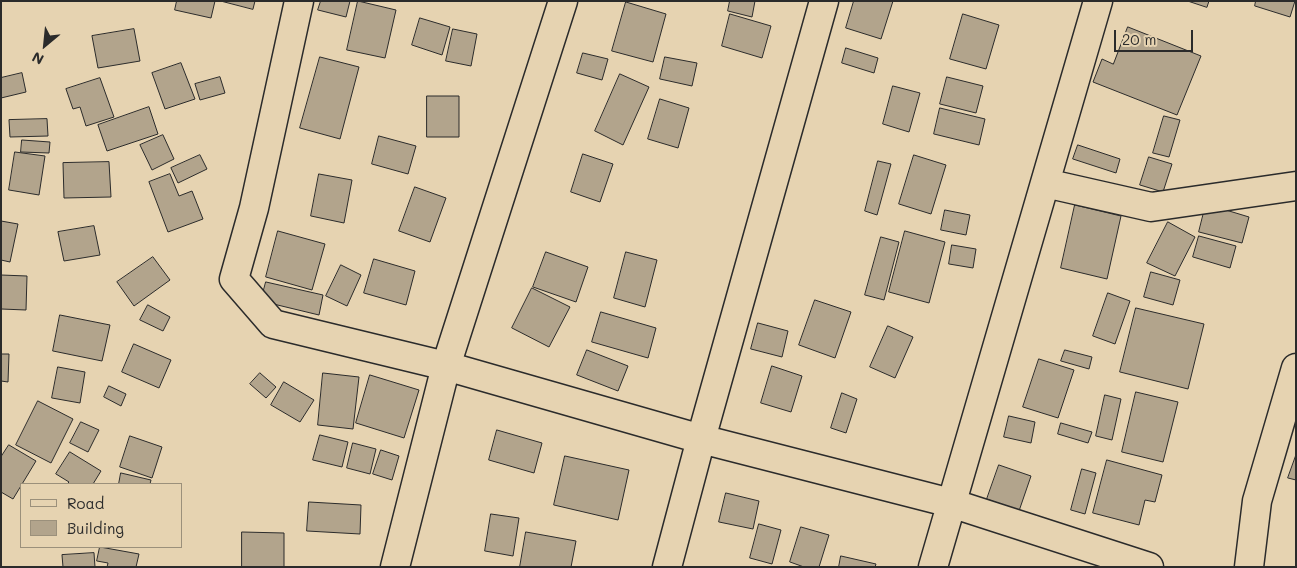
<!DOCTYPE html>
<style>
body{margin:0}
#map{position:relative;width:1297px;height:568px;overflow:hidden;background:#e6d3b1;font-family:Mali,sans-serif}
canvas{display:block}
.frame{position:absolute;inset:0;border:2px solid #2b2b2b;pointer-events:none}
.legend{position:absolute;left:20px;top:483px;width:162px;height:65px;box-sizing:border-box;background:#e6d3b1;border:1px solid #9b907b;margin:0;padding:6px 9px;list-style:none;font-size:15px;color:#2b2b2b}
.legend li{display:flex;align-items:center;gap:10px;height:25px}
.legend b{width:25px;border:1px solid #9b907b}
.north{position:absolute;left:20px;top:20px;width:50px;height:50px;-webkit-text-stroke:4px #e6d3b1;paint-order:stroke;rotate:208deg;font-size:14px;font-weight:700;line-height:20px;text-align:center;color:#2b2b2b}
.north::after{content:'';display:block;margin:auto;width:18px;height:22px;background:#2b2b2b;clip-path:polygon(50% 0,100% 100%,50% 72%,0 100%)}
.scale{position:absolute;left:1114px;top:30px;width:79px;height:22px;box-sizing:border-box;border:2px solid #2b2b2b;border-top:0;padding-left:6px;font-size:15px;line-height:18px;white-space:nowrap;color:#2b2b2b;-webkit-text-stroke:4px #e6d3b1;paint-order:stroke}
</style>
<div id="map">
<canvas width="1297" height="568"></canvas>
<div class="frame"></div>
<ul class="legend">
<li><b style="height:6px;background:#e6d3b1"></b>Road</li>
<li><b style="height:14px;background:#b2a48c"></b>Building</li>
</ul>
<div class="north">N</div>
<div class="scale">20 m</div>
</div>
<script>
const ctx = document.querySelector('canvas').getContext('2d');
ctx.lineJoin = 'round';
function paint(path, color) { ctx.fillStyle = color; ctx.fill(path, 'evenodd'); }
function trace(path, color, width, dash) { ctx.strokeStyle = color; ctx.lineWidth = width; ctx.lineCap = dash ? 'butt' : 'round'; ctx.setLineDash(dash || []); ctx.stroke(path); }
const building = new Path2D(`
 M177 1H215L211 18 175 10Z
 M221 1H255L253 9Z
 M321 1H350L346 17 318 10Z
 M358 1 396 10 385 58 347 50Z
 M730 1H755L752 17 728 11Z
 M854 1H893L881 39 846 28Z
 M1188 1H1209L1207 7Z
 M1256 1H1295L1290 17 1255 6Z
 M626 2 666 14 653 62 612 51Z
 M730 14 771 26 762 58 722 46Z
 M963 14 999 25 986 69 950 59Z
 M420 18 450 27 442 55 412 45Z
 M1128 27 1201 56 1177 115 1093 82 1102 59 1113 64Z
 M134 29 140 61 98 68 92 36Z
 M453 29 477 34 471 66 446 61Z
 M846 48 878 58 874 73 842 63Z
 M583 53 608 59 602 80 577 73Z
 M320 57 359 67 340 139 300 128Z
 M665 57 697 63 692 86 660 79Z
 M181 63 195 99 165 109 152 73Z
 M22 73 26 92 1 98V78Z
 M620 74 649 87 623 145 595 131Z
 M220 77 225 93 200 100 195 84Z
 M947 77 983 86 976 113 940 104Z
 M100 78 114 117 86 126 80 107 73 109 66 89Z
 M893 86 920 93 909 132 883 124Z
 M427 96H459V137H427Z
 M660 99 689 108 678 148 648 139Z
 M149 107 158 134 107 151 98 125Z
 M940 108 985 119 979 145 934 134Z
 M1164 116 1180 120 1169 157 1153 153Z
 M47 119 48 136 10 137 9 120Z
 M163 135 174 159 152 170 140 145Z
 M379 136 416 146 408 174 372 164Z
 M22 140 50 142 49 153 21 152Z
 M1078 145 1120 159 1116 173 1073 159Z
 M15 152 45 156 39 195 9 190Z
 M583 154 613 164 600 202 571 192Z
 M200 155 207 169 178 183 171 168Z
 M914 155 946 165 931 214 899 204Z
 M1149 157 1172 164 1163 192 1140 185Z
 M878 161 891 164 877 215 865 211Z
 M109 162 111 197 64 198 63 163Z
 M170 174 179 196 192 191 203 219 168 232 149 182Z
 M319 174 352 180 344 223 311 216Z
 M415 187 446 198 430 242 399 231Z
 M1206 204 1249 217 1242 243 1199 232Z
 M1075 205 1121 216 1107 279 1061 268Z
 M945 210 970 215 966 235 941 230Z
 M1 221 18 224 10 262 1 260Z
 M1168 222 1195 237 1175 276 1147 263Z
 M94 226 100 255 64 261 58 232Z
 M278 231 325 244 312 290 266 277Z
 M905 231 945 242 929 303 889 292Z
 M1199 236 1236 246 1230 268 1193 257Z
 M881 237 899 242 884 300 865 295Z
 M952 245 976 249 973 268 949 264Z
 M546 252 588 267 576 302 533 287Z
 M626 252 657 260 645 307 614 298Z
 M153 257 170 280 134 306 117 282Z
 M374 259 415 271 406 305 364 293Z
 M341 265 361 275 347 306 326 296Z
 M1151 272 1180 280 1173 305 1144 297Z
 M1 275 27 276 26 310 1 309Z
 M266 282 323 295 319 315 261 301Z
 M532 288 570 307 549 347 512 328Z
 M1108 293 1130 301 1115 344 1093 336Z
 M815 300 851 312 835 358 799 345Z
 M148 305 170 317 163 331 140 320Z
 M1136 308 1204 324 1188 389 1120 372Z
 M601 312 656 328 648 358 592 342Z
 M60 315 110 325 102 361 53 351Z
 M758 323 788 331 782 357 751 349Z
 M888 326 913 337 895 378 870 367Z
 M134 344 171 360 159 388 122 372Z
 M587 350 628 366 618 391 577 375Z
 M1065 350 1092 357 1089 369 1061 361Z
 M1 354H9L8 382 1 381Z
 M1039 359 1074 370 1058 418 1023 407Z
 M772 366 802 376 791 412 761 403Z
 M58 367 85 372 80 403 52 398Z
 M260 373 276 387 266 398 250 384Z
 M323 373 359 377 353 429 318 425Z
 M370 375 419 390 404 438 356 423Z
 M284 382 314 400 300 422 271 405Z
 M109 386 126 394 121 406 104 397Z
 M1136 392 1178 402 1163 462 1122 452Z
 M842 393 857 399 846 433 831 428Z
 M1105 395 1121 399 1112 440 1096 436Z
 M38 401 73 419 51 463 16 445Z
 M1009 416 1035 422 1031 443 1004 437Z
 M81 422 99 430 88 452 70 443Z
 M1061 423 1092 432 1088 443 1058 434Z
 M497 430 542 443 534 473 489 460Z
 M320 435 348 442 342 467 313 460Z
 M130 436 162 447 152 478 120 467Z
 M353 443 376 449 370 474 347 468Z
 M9 445 36 461 13 499 1 492V457Z
 M381 450 399 456 392 480 373 474Z
 M70 452 101 471 93 484H67L69 482 56 474Z
 M1296 455V480L1288 478Z
 M565 456 629 470 618 520 554 505Z
 M1107 460 1162 475 1155 502 1145 500 1139 525 1093 513Z
 M999 465 1031 476 1019 511 987 499Z
 M1082 469 1096 473 1085 514 1071 510Z
 M121 473 151 480 150 484H119Z
 M726 493 759 501 753 529 719 522Z
 M309 502 361 505 360 534 307 531Z
 M491 514 519 518 513 556 485 551Z
 M759 524 781 530 772 564 750 558Z
 M801 527 829 535 819 567H804L790 562Z
 M242 532 284 533V567H242Z
 M526 532 576 541 571 567H520Z
 M100 547 139 554 136 567H107L108 563 97 561Z
 M94 553 95 567H63L62 555Z
 M841 556 876 564 875 567H839Z`);
const minor = new Path2D(`
 M299 1 254 208 234 279 273 324 446 366 701 439 951 503 1149 567
 M1045 183 1151 207 1296 186
 M395 567 446 366 563 1
 M667 567 701 439 824 1
 M933 567 1098 1
 M1249 567 1257 501 1296 368`);
paint(building, '#b2a48c');
trace(building, '#2b2b2b', 1);
trace(minor, '#2b2b2b', 31);
trace(minor, '#e6d3b1', 28);
</script>
